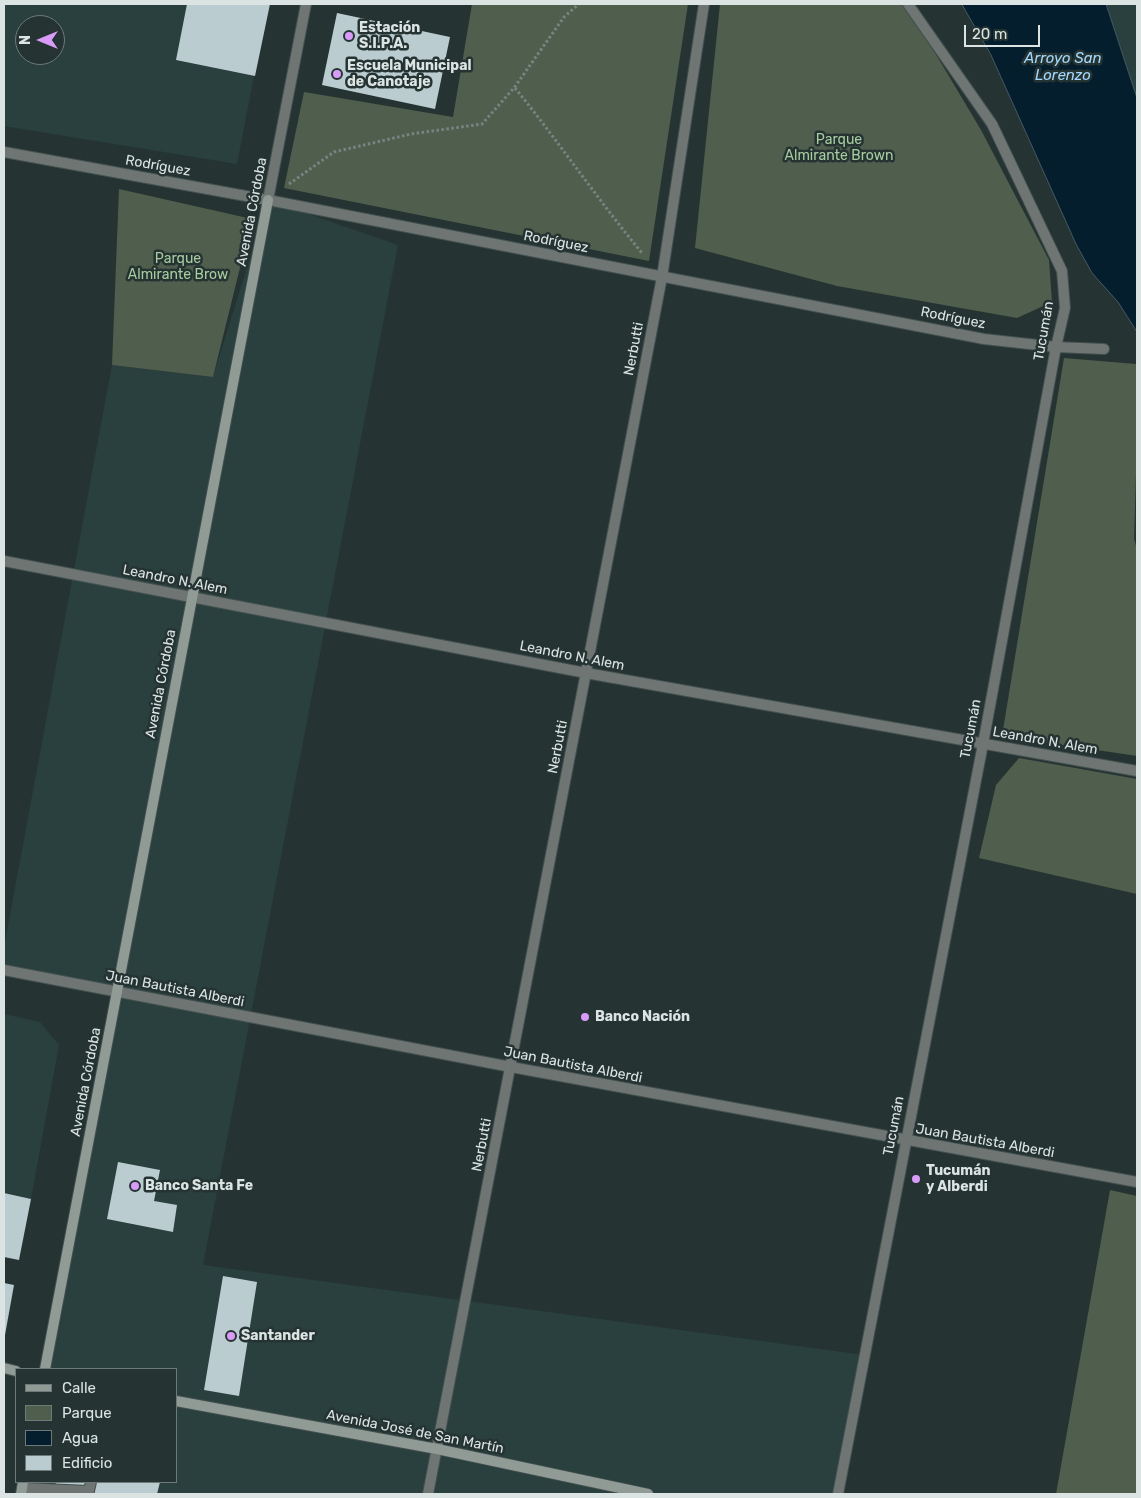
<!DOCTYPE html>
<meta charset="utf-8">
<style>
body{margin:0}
#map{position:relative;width:1141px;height:1498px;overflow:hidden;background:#253433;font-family:Rubik,sans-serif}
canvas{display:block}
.frame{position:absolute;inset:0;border:5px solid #dbe4e3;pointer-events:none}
.legend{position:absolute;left:15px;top:1368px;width:162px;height:115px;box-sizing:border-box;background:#253433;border:1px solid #6e7a79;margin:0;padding:6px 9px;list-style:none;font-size:15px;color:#dbe4e3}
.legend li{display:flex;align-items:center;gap:10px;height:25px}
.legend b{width:25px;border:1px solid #6e7a79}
.north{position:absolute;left:15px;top:15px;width:50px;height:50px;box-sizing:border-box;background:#253433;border:1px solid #6e7a79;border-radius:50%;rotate:270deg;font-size:14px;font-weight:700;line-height:20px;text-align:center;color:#dbe4e3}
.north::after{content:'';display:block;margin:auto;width:18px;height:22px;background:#d89bf8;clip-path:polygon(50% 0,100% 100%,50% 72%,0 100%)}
.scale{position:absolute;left:964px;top:25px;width:76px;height:22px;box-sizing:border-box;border:2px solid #dbe4e3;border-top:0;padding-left:6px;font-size:15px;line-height:18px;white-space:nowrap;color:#dbe4e3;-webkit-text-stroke:4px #253433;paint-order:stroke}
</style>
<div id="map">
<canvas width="1141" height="1498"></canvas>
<div class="frame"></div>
<ul class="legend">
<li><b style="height:6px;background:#919b96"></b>Calle</li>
<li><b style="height:14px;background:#505e4d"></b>Parque</li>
<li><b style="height:14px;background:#041e2d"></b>Agua</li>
<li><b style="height:14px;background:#bbccd1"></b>Edificio</li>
</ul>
<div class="north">N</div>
<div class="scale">20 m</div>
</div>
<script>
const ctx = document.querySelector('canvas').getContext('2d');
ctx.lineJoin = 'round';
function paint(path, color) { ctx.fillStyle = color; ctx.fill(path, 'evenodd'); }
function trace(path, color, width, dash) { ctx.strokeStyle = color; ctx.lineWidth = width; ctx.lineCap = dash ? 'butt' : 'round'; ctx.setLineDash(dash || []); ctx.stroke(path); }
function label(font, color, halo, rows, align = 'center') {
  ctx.font = font + ' Rubik,sans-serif'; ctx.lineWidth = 5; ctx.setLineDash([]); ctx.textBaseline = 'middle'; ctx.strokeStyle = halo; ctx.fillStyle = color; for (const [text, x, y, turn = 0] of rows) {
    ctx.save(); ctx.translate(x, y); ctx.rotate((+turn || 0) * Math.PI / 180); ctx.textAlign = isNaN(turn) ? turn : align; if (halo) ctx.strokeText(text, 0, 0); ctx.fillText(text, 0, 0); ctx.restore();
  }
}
const built = new Path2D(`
 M4 4H268L237 164 4 126ZM25 25H55V55H25Z
 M1106 4H1137V98Z
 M268 200 398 245 203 1265 864 1355 837 1494H21L23 1482H176V1369H45L117 992 4 970V947L112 365 213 377Z
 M4 1014 40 1022 59 1045 31 1199 4 1193Z`);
const green = new Path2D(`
 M472 4H688L649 261 284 188 304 92 453 117Z
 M720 4H906L981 130 1049 260 1052 302 1017 318 837 286 695 248Z
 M119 189 252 219 213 377 112 365Z
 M1064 358 1136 364 1137 441 1134 539 1137 549V756L1002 736Z
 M1019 758 1137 779V894L979 858 996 785Z
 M1110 1190 1137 1196V1494H1056Z`);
const water = new Path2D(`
 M962 4H1106L1137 98V332L1118 302 1092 273 1076 244 991 55Z`);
const building = new Path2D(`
 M187 4H270L255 76 176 60Z
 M337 13 450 37 435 109 322 85Z
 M118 1162 160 1170 154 1201 177 1205 173 1232 107 1219Z
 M4 1193 31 1199 19 1260 4 1257Z
 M223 1276 257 1282 239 1396 204 1390Z
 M4 1283 14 1285 5 1335H4Z
 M56 1482H160L157 1494H53Z`);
const path = new Path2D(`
 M515 88C559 142 598 200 642 253
 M289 184 334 152 411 134 482 124 514 88 564 17 579 4`);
const lane = new Path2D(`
 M268 200 306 4
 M22 1488 89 1491 91 1482`);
const street = new Path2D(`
 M4 152 268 200 984 339 1056 347 1104 349
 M4 561 586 673 1137 771
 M4 970 511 1067 1137 1182
 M428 1494 662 277 704 4
 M838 1494 983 744 1056 347 1065 308 1062 271 992 124 908 4`);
const secondary = new Path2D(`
 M4 1368 16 1371
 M45 1369 268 200
 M176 1401 437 1449 648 1494
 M21 1494 23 1482`);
const markers = [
 [349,36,5,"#d89bf8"],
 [337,74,5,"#d89bf8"],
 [585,1017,5,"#d89bf8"],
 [916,1179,5,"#d89bf8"],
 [135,1186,5,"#d89bf8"],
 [231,1336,5,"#d89bf8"]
];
const poiNames = [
 ["Estación",359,28],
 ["S.I.P.A.",359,44],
 ["Escuela Municipal",347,66],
 ["de Canotaje",347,82],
 ["Banco Nación",595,1017],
 ["Tucumán",926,1171],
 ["y Alberdi",926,1187],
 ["Banco Santa Fe",145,1186],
 ["Santander",241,1336]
];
const parkNames = [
 ["Parque",839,140],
 ["Almirante Brown",839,156],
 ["Parque",178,259],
 ["Almirante Brow",178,275]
];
const streetNames = [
 ["Rodríguez",158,166,10],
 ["Avenida Córdoba",252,212,-79],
 ["Rodríguez",556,242,11],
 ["Rodríguez",953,318,11],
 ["Tucumán",1044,331,-80],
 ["Nerbutti",634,349,-79],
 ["Leandro N. Alem",175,580,11],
 ["Leandro N. Alem",572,656,11],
 ["Avenida Córdoba",161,684,-79],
 ["Tucumán",971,729,-79],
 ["Leandro N. Alem",1045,741,10],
 ["Nerbutti",558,747,-79],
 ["Juan Bautista Alberdi",175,989,11],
 ["Juan Bautista Alberdi",573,1065,11],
 ["Avenida Córdoba",86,1082,-79],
 ["Tucumán",894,1126,-79],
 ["Juan Bautista Alberdi",985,1141,10],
 ["Nerbutti",482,1145,-79],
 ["Avenida José de San Martín",415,1432,11]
];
const waterNames = [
 ["Arroyo San",1063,59],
 ["Lorenzo",1063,76]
];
paint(built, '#2a403e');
paint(green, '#505e4d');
paint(water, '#041e2d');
trace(water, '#445964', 1);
paint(building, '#bbccd1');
trace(lane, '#42504f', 12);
trace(street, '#42504f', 12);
trace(secondary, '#42504f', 12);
trace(path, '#778483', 3, [2.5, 2.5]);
trace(lane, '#6f7572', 10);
trace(street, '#6f7572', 10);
trace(secondary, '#919b96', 10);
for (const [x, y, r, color] of markers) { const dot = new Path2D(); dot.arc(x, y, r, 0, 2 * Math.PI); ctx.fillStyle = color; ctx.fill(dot); trace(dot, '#253433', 2); }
label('bold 14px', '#dbe4e3', '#253433', poiNames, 'left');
label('14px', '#a8cc9f', '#253433', parkNames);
label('14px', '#dbe4e3', '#253433', streetNames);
label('italic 15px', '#a3d7fb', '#253433', waterNames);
</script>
